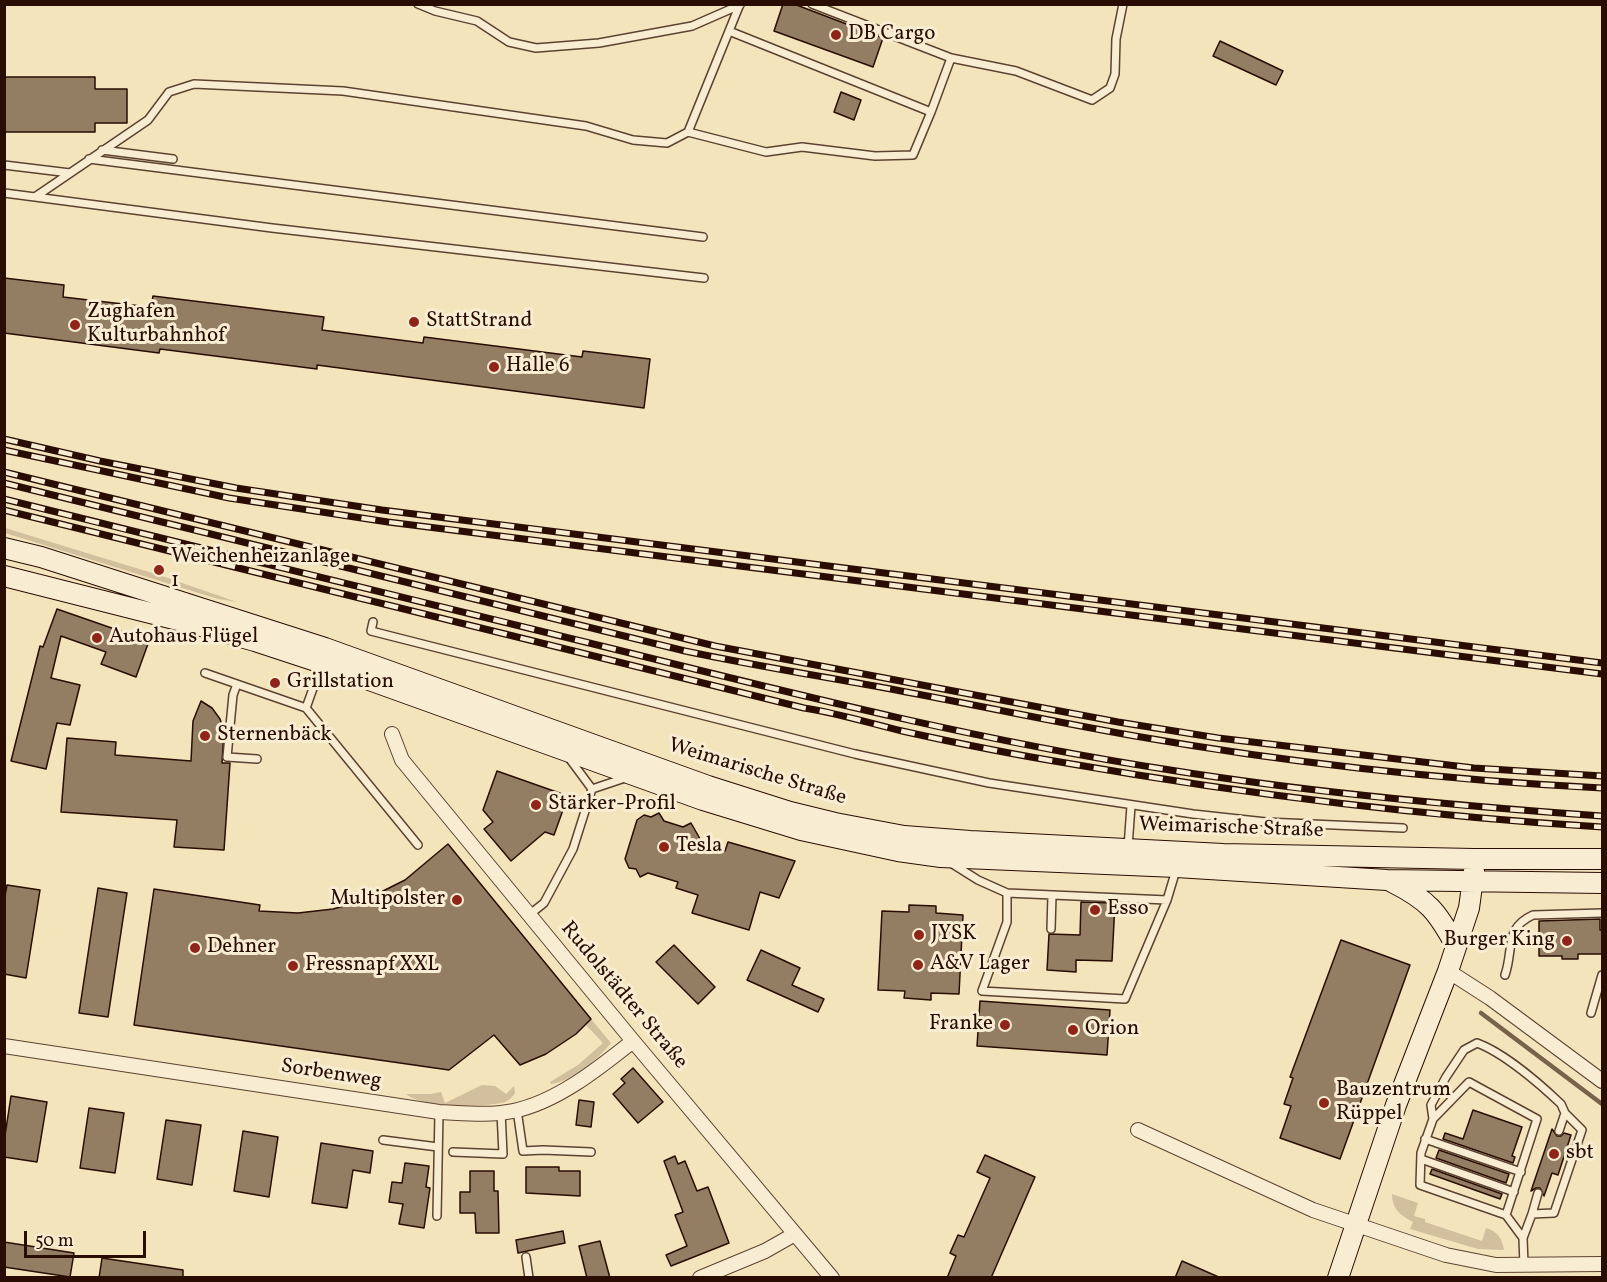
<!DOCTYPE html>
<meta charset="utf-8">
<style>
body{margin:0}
#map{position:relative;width:1607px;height:1282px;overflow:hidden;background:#f4e4bc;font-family:Vollkorn,serif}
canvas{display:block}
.frame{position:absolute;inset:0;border:6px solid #290d03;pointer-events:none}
.scale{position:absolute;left:24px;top:1231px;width:122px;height:27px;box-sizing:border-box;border:3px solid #290d03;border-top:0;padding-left:8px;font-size:18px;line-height:21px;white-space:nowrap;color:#290d03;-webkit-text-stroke:4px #f8edd3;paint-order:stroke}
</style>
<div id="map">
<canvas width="1607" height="1282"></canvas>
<div class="frame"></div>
<div class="scale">50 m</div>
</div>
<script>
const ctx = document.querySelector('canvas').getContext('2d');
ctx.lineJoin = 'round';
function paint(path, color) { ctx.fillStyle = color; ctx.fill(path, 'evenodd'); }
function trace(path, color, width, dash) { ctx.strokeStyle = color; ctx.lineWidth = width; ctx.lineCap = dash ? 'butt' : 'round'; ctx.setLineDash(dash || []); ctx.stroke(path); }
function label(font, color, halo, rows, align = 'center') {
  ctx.font = font + ' Vollkorn,serif'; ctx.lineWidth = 6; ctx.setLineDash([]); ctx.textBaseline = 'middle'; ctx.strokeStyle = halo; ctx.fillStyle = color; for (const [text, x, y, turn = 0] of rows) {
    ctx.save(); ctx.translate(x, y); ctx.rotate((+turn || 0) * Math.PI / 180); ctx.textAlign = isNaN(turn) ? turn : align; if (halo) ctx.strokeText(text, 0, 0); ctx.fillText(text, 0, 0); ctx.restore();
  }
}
const green = new Path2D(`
 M5 528 162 576 237 602 218 599 5 533Z
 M591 1019 611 1043C597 1060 574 1081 551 1084L550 1082 578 1065 603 1043 586 1025Z
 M482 1085 495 1086 506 1094 514 1086 515 1093C512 1097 510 1100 505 1102 486 1108 419 1107 406 1094H431L441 1092 445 1103Z
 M1392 1194 1418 1203 1414 1216 1425 1219V1222L1482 1241 1486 1228C1498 1232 1502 1238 1504 1250L1478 1249 1410 1229 1413 1222C1400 1215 1392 1209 1392 1194Z`);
const stream = new Path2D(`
 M1481 1013 1602 1104`);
const building = new Path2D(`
 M783 4H794L883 38 873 67 774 31Z
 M1220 41 1283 71 1276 85 1213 56Z
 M4 77H95V89H127V123H95V132H4Z
 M841 92 861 100 854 120 834 112Z
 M4 278 64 285 63 297 123 304 151 307 153 296 324 317 322 330 423 343 424 337 582 357 583 351 650 359 644 408 317 365V369L160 349 159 353 4 333Z
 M57 609 149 641 136 677 101 664 106 652 61 636 51 678 80 685 70 725 57 723 46 769 11 761 40 646 43 647Z
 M201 701 212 708 220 719 224 731 222 763H230L224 850 174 847 177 820 61 812 67 738 116 742 115 755 191 761 193 721Z
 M497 771 568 796 554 835 545 832 511 861 484 829 493 822 483 810Z
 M659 813 664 821 683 827 691 823 703 844 725 851 728 842 795 861 779 898 760 892 749 930 692 913 698 895 676 888 678 882 648 873 640 877 636 869 629 868 625 859 637 820 644 815 651 817Z
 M448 844 591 1019 576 1034 546 1054 520 1065 494 1035 449 1070 134 1025 154 889 260 905 259 911 298 913 333 909 365 900 405 880Z
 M7 885 40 890 26 978 4 974V901Z
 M98 888 127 893 108 1017 79 1013Z
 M1081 902 1115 903 1112 961 1076 960V972L1047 970 1049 934 1080 935Z
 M909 905 936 906V913L963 915 959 994 931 993V1000L904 998 905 991 878 990 882 911 909 912Z
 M1600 919V930H1602V954H1578V959H1562V956H1539V921Z
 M1341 940 1410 965 1340 1159 1280 1138 1291 1106 1284 1104 1293 1078 1290 1077Z
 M674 945 715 987 698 1004 656 962Z
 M761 950 800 968 792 985 824 999 818 1012 747 980Z
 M980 1001 1110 1010 1107 1055 977 1046Z
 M633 1068 663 1102 638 1123 613 1094 625 1083 621 1079Z
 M11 1096 47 1102 37 1162 4 1157V1142Z
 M579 1100 594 1102 591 1127 576 1125Z
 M89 1108 124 1113 115 1173 80 1168Z
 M1473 1110 1522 1127 1512 1156 1515 1157 1513 1163 1443 1139 1445 1133 1463 1139Z
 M166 1120 201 1125 192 1185 157 1179Z
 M1552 1129 1557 1136H1561L1564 1133 1571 1135 1558 1175 1552 1173 1544 1196 1540 1188H1536L1531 1191Z
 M243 1131 278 1137 269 1197 234 1191Z
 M321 1143 373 1151 370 1173 353 1170 347 1208 312 1203Z
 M1439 1150 1509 1174 1506 1183 1436 1158Z
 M985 1155 1035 1177 991 1278H947L956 1256 950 1253 958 1235 964 1237 990 1178 977 1172Z
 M675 1156 678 1164 685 1161 697 1191 708 1187 729 1243 671 1266 666 1255 687 1246 675 1215 683 1212 664 1161Z
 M405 1163 429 1166 426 1187 430 1188 424 1228 399 1224 403 1204 389 1202 392 1182 402 1183Z
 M526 1167H559V1171H580V1196L526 1193Z
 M1432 1169 1502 1194 1500 1199 1430 1174Z
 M470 1171H494V1191H498L499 1233H476L475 1213H460V1192H470Z
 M563 1231 565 1243 518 1253 516 1240Z
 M600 1241 610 1278H587L579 1246Z
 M4 1242 74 1253 70 1277 4 1267Z
 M102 1258 183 1270V1278H99Z
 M1182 1261 1221 1278H1175Z`);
const lane = new Path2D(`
 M418 4 435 11 477 21 509 42 536 48 599 43 692 26 740 5
 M812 4 951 58 1016 71 1092 100 1110 88 1115 74 1116 39 1123 4
 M729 31 931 112 951 58
 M688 132 766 152 802 147 875 156 913 155 931 112
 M102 150 173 159
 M89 159 703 237
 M4 165 70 173
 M4 193 35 197 148 120 169 92 194 84 343 91 586 126 633 140 667 143 688 132 740 4
 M35 197 272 228 704 278
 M373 622 371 631 855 754 989 783 1193 814 1266 822 1403 828
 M205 673 306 708 418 845
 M237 684 233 695 227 757 257 759
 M306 708 321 666
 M569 758 592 789
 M1128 847 1131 806
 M951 863 978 880 1007 893 1167 900 1176 870
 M1007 893V922L982 991 1125 999 1167 900
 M529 915 544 903 573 849 592 789 625 778
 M1051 929 1052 895
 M1505 975C1514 949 1504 928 1533 915L1602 913
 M1591 1013 1602 975
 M517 1110 523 1151 543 1150 591 1152
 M1433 1119 1431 1105 1446 1077 1464 1050 1477 1043C1504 1053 1540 1084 1561 1104L1565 1113 1559 1131
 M1425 1139 1521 1172
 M383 1140 438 1147
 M453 1152 503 1154 501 1112
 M1421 1159 1514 1192
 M1532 1214 1538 1193
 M1506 1215 1420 1185 1421 1153 1433 1119 1469 1082 1537 1119 1506 1215 1523 1238 1524 1265
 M437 1216 439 1112
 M1523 1238 1532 1214 1554 1213 1582 1130 1565 1113
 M526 1257 529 1278`);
const street = new Path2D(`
 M392 734 402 760 633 1041 832 1278
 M1448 971 1490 998 1602 1081
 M4 1046 439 1112C463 1113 489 1116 513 1111 557 1102 599 1068 633 1041
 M1138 1130 1313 1210 1446 1255 1496 1265 1602 1264
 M700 1278 765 1251 795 1234`);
const secondary = new Path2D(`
 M4 548 41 557 325 648 708 786 790 812 835 823 904 836 970 841 1223 854 1474 859H1602
 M4 576 194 624 255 641 322 663 703 800 801 830 898 851 941 857 1176 867 1387 880 1602 883
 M1392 882C1428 900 1437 911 1456 946
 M1338 1278 1396 1105 1448 971 1469 908 1474 871`);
const rail = new Path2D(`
 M4 439 100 461 236 488 382 510 1602 663
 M4 450 229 498 388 522 1602 674
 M4 472 715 646 1118 722 1218 738 1474 768 1602 776
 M4 483 685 651C756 666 826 677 896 690 976 705 1055 722 1135 736 1289 763 1446 780 1602 788
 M4 499C211 551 419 601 626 652 806 697 987 742 1170 770 1314 793 1458 806 1602 816
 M4 510 804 708C837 713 869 723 902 731 956 743 1011 754 1066 763 1244 794 1422 816 1602 827`);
const markers = [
 [836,35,6,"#8f2418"],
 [414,322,6,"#8f2418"],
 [75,325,6,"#8f2418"],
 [494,367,6,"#8f2418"],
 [159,570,6,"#8f2418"],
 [97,638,6,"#8f2418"],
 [275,683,6,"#8f2418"],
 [205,736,6,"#8f2418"],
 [536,805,6,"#8f2418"],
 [664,847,6,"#8f2418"],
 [457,900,6,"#8f2418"],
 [1095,910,6,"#8f2418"],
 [919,935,6,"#8f2418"],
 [1567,941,6,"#8f2418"],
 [195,948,6,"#8f2418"],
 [918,965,6,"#8f2418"],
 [293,966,6,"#8f2418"],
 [1005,1025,6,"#8f2418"],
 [1073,1030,6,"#8f2418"],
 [1324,1103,6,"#8f2418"],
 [1554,1154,6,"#8f2418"]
];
const poiNames = [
 ["DB Cargo",848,35],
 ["Zughafen",87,313],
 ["Kulturbahnhof",87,337],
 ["StattStrand",426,322],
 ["Halle 6",506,367],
 ["Weichenheizanlage",171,558],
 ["1",171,582],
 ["Autohaus Flügel",109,638],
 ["Grillstation",287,683],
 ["Sternenbäck",217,736],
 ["Stärker-Profil",548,805],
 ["Tesla",676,847],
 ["Multipolster",445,900,"right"],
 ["Esso",1107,910],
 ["JYSK",931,935],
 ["Burger King",1555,941,"right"],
 ["Dehner",207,948],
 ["A&V Lager",930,965],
 ["Fressnapf XXL",305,966],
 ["Franke",993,1025,"right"],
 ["Orion",1085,1030],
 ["Bauzentrum",1336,1091],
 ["Rüppel",1336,1115],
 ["sbt",1566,1154]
];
const streetNames = [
 ["Weimarische Straße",757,773,17],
 ["Weimarische Straße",1231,829,2],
 ["Rudolstädter Straße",623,996,50],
 ["Sorbenweg",331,1075,9]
];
paint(green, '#d1bf9d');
trace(stream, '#79624c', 4.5);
paint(building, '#937d63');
trace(building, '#290d03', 1.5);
trace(lane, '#5c4331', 10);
trace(street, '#5c4331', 16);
trace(secondary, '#290d03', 22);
trace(lane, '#f8edd3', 7);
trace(street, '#f8edd3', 14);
trace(secondary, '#f8edd3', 20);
trace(rail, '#290d03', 7);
trace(rail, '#f8edd3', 4.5, [14]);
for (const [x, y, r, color] of markers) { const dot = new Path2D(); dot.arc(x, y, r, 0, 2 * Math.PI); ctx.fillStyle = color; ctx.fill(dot); trace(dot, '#f8edd3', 2); }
label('21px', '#290d03', '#f8edd3', poiNames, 'left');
label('21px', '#290d03', '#f8edd3', streetNames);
</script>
